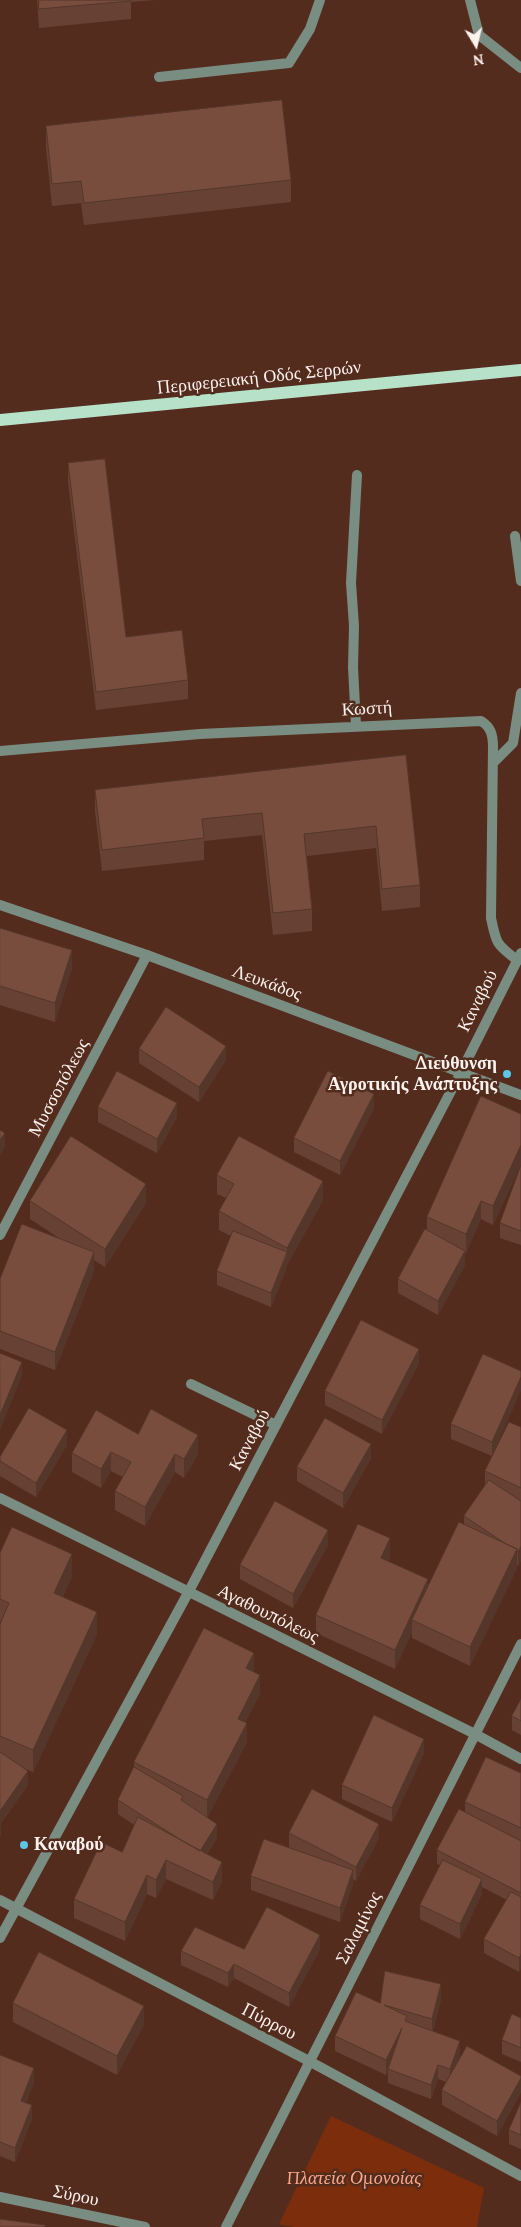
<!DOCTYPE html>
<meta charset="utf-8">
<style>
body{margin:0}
#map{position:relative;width:521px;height:2227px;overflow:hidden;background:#542c1e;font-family:Lora,serif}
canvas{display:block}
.north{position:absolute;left:451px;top:20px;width:50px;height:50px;-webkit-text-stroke:4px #542c1e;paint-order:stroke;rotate:171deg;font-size:14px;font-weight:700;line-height:20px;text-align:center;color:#fdf2ee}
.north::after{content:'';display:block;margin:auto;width:18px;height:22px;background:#fdf2ee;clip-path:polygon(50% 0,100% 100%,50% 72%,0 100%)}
</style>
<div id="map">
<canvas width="521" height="2227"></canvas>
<div class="north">N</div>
</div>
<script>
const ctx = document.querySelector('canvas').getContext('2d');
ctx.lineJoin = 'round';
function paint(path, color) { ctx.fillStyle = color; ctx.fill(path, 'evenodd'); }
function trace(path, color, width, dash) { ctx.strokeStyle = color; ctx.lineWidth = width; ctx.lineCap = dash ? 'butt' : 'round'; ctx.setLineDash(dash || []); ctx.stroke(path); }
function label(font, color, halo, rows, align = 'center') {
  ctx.font = font + ' Lora,serif'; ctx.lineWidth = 5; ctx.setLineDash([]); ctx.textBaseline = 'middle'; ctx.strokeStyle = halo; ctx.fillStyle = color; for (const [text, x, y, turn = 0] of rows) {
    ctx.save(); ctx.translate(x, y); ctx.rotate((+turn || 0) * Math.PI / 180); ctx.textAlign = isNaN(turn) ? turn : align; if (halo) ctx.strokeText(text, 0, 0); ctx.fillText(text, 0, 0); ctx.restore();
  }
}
const green = new Path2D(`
 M331 2116 484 2188 477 2227H295L279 2224Z`);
const service = new Path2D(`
 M470 0 479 35 521 68
 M159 77 289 63 310 29 320 0
 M515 536 521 581
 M356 726 353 667 354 626 351 583 357 475
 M0 751 200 734 481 721C491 727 493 735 493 747L491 918C496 943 496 944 517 960L521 959
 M493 763 513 743 521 693
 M191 1384 276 1425`);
const minor = new Path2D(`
 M461 1072 521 953
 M0 1235 147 955
 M0 1498 475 1734 521 1759
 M0 1900 309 2061 521 2176
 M0 2197 145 2227
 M226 2227 521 1644`);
const tertiary = new Path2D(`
 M0 905 147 955 521 1095
 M0 1938 188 1593 461 1072`);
const primary = new Path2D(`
 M0 420 521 370`);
const wall = new Path2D(`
 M37 0H155L131 2V19L39 28Z
 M46 126 291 180V202L84 225 81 203 52 206 46 148Z
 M68 463 126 637 188 680V699L96 710 68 482Z
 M406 755 420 885V907L382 911 376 848 307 856 312 909V931L273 935 262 835 204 841V860L102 871 95 811V790Z
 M0 928 72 968 55 1022 0 1005Z
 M139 1049 226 1060 199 1102 139 1063Z
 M98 1107 177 1117 157 1153 98 1122Z
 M374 1108 340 1175 294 1152V1138Z
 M521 1114V1164L493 1225 481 1219 466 1253H465V1265L438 1315 398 1293V1279L427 1230V1217Z
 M521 1165V1245L500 1238V1223Z
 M217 1175 323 1200 287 1265V1267L271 1307 217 1285V1271L231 1236 219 1230V1211L226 1198 217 1194Z
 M30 1201 146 1203 105 1267 94 1260V1271L55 1370 0 1349V1279L62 1240 30 1219Z
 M419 1363 382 1434 325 1405V1391Z
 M521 1371 492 1456 451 1439V1424Z
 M521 1427V1561L518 1566 517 1565V1568L470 1666 412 1638V1632L395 1669 316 1633V1615L390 1557 388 1561 428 1586 464 1524V1516L485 1485V1471Z
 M138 1434 198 1454 184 1478 175 1472 145 1526 115 1510V1491L123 1477 111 1471 101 1488 72 1472V1453Z
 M67 1445 36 1497 0 1476V1457Z
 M371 1458 343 1508 297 1481V1467Z
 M328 1545 293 1608 240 1579V1565Z
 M0 1553 72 1576 63 1596 97 1634 33 1772 23 1768 28 1785 1 1823V1835L0 1837V1624L1 1621H0Z
 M253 1672 260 1694 245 1722 247 1742 207 1818 217 1838 207 1854 222 1881 213 1900 166 1879 156 1898 147 1894 125 1941 74 1918V1899L122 1852 134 1825 118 1814V1800L134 1767V1762Z
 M521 1699V1735L512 1730V1716Z
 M424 1753 392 1822 342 1799V1785Z
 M521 1773V1968L519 1972 484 1953V1939L507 1900 482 1887V1894L460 1939 420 1919V1905L440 1865 437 1864V1850L465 1812V1802Z
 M289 1833 379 1838 356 1881 353 1879V1884L340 1922 251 1890V1876L295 1850 289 1847Z
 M244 1949H320L289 2007 234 1978 228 1987 181 1965V1951Z
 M441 1999 433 2031 460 2055 457 2063 521 2076V2092L497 2136 442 2105V2090L446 2082 438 2079 431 2099 388 2083V2072L386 2075 335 2051V2036L380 2003Z
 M13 2003 144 2024 117 2075 13 2022Z
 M521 2018V2062L502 2054V2040Z
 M0 2055 34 2082 26 2103 32 2119 15 2162 0 2156Z
 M521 2102V2149L509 2144V2130Z`);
const shadedWall = new Path2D(`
 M72 950V968L55 1022V1003Z
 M226 1046V1060L199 1102V1087Z
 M374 1094V1108L340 1175V1161Z
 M177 1103V1117L157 1153V1139Z
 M5 1133V1147L0 1155V1140Z
 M521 1145V1164L493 1225V1206Z
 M323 1181V1200L287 1265V1267L271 1307V1293L287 1255V1248Z
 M146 1184V1203L105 1267V1249Z
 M481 1201V1219L466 1253V1234Z
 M465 1251V1265L438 1315V1301Z
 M94 1252V1271L55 1370V1352Z
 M419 1349V1363L382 1434V1420Z
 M22 1362V1376L0 1430V1415Z
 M521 1377V1391L492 1456V1442Z
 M67 1430V1445L36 1497V1483Z
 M198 1435V1454L184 1478V1459Z
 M371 1444V1458L343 1508V1493Z
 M111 1452V1471L101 1488V1469Z
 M175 1454V1472L145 1526V1507Z
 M328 1530V1545L293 1608V1594Z
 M390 1538V1557L381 1576V1558Z
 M521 1546V1561L518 1566V1552Z
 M517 1549V1568L470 1666V1647Z
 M72 1554V1576L54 1614V1593Z
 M428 1579V1598L412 1620V1632L395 1669V1650Z
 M97 1612V1634L33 1772V1750Z
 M254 1653V1672L246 1668Z
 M260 1675V1694L238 1737V1719Z
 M247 1723V1742L207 1818V1800Z
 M424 1739V1753L392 1822V1808Z
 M28 1771V1785L1 1823V1835L0 1837V1811Z
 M217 1824V1838L199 1866V1852Z
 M379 1824V1838L356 1881V1867Z
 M166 1860V1879L156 1898V1880Z
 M222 1862V1881L213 1900V1882Z
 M353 1870V1884L340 1922V1908Z
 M147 1875V1894L125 1941V1922Z
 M482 1879V1894L460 1939V1924Z
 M320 1935V1949L289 2007V1993Z
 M521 1954V1968L519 1972V1958Z
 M234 1964V1978L228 1987V1973Z
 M441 1984V1999L432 2033V2019Z
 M144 2006V2024L117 2075V2056Z
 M402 2028 388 2069V2072L386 2075V2060Z
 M460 2041V2055L450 2083V2069Z
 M438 2065V2079L431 2099V2085Z
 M34 2068V2082L21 2115V2101Z
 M521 2078V2092L497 2136V2121Z
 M32 2105V2119L15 2162V2148Z`);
const building = new Path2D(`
 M39 0H131V1L39 9Z
 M282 100 291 180 84 203 81 181 52 184 46 126Z
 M105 459 126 637 182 630 188 680 96 692 68 463Z
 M406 755 420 885 382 889 376 826 304 834 312 909 273 913 262 813 202 819 204 838 102 850 95 790Z
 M0 928 72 950 55 1003 0 986Z
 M166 1007 226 1046 199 1087 139 1049Z
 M117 1071 177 1103 157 1139 98 1107Z
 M328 1071 374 1094 340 1161 294 1138Z
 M481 1096 521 1114V1145L493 1206 481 1201 466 1234 427 1217Z
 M0 1130 5 1133 0 1140Z
 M71 1136 146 1184 105 1249 30 1201Z
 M239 1136 323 1181 287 1248 219 1211 234 1184 217 1175Z
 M521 1165V1231L500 1223Z
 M22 1224 94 1252 55 1352 0 1331V1279Z
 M425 1229 465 1251 438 1301 398 1279Z
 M233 1231 287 1252 271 1293 217 1271Z
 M361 1320 419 1349 382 1420 325 1391Z
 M0 1353 22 1362 0 1415Z
 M483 1354 521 1371V1377L492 1442 451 1424Z
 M29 1408 67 1430 36 1483 0 1461V1457Z
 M151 1409 198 1435 184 1459 175 1454 145 1507 115 1491 131 1462 111 1452 101 1469 72 1453 96 1410 138 1434Z
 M325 1418 371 1444 343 1493 297 1467Z
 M509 1422 521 1427V1488L485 1471Z
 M489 1480 521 1501V1546L518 1552 517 1551V1549L506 1544 464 1516Z
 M275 1501 328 1530 293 1594 240 1565Z
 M459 1522 517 1549 470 1647 412 1620Z
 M358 1524 390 1538 381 1558 428 1579 395 1650 316 1615Z
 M12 1527 72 1554 54 1593 97 1612 33 1750 0 1736V1624L9 1603 0 1599V1553Z
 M204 1628 254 1653 246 1668 260 1675 238 1719 247 1723 207 1800 134 1762Z
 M521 1699V1721L512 1716Z
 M374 1715 424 1739 392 1808 342 1785Z
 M0 1752 28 1771 0 1811Z
 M486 1757 521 1773V1828L465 1802Z
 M134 1767 183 1796 181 1800 217 1824 200 1851 181 1840 118 1800Z
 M312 1789 379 1824 356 1867 289 1833Z
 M459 1809 521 1841V1893L437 1850Z
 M138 1817 222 1862 213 1882 166 1860 156 1880 147 1875 125 1922 74 1899 101 1842 122 1852Z
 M264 1839 353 1870 340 1908 251 1876Z
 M443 1860 482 1879 460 1924 420 1905Z
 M511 1892 521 1897V1954L519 1958 484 1939Z
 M267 1907 320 1935 289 1993 234 1964 228 1973 181 1951 195 1927 244 1949Z
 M39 1952 144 2006 117 2056 13 2003Z
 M385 1971 441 1984 432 2019 384 2005 407 2016 405 2021 460 2041 450 2069 438 2065 431 2085 388 2069 402 2028 386 2060 335 2036 356 1992 380 2003Z
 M512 2014 521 2018V2048L502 2040Z
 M467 2046 521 2076V2078L497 2121 442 2090Z
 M0 2055 34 2068 21 2101 32 2105 15 2148 0 2142Z
 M521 2102V2135L509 2130Z
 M0 2219 45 2225V2227H0Z`);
const markers = [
 [507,1074,5,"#5cc7e7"],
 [24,1845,5,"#5cc7e7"]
];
const streetNames = [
 ["Περιφερειακή Οδός Σερρών",259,378,-6],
 ["Κωστή",367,709,-3],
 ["Λευκάδος",267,983,20],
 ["Καναβού",478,1001,-63],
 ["Μυσσοπόλεως",59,1088,-62],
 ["Καναβού",250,1440,-62],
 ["Αγαθουπόλεως",268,1614,26],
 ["Σαλαμίνος",359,1928,-63],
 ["Πύρρου",269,2022,27],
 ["Σύρου",76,2196,12]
];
const poiNames = [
 ["Διεύθυνση",497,1064],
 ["Αγροτικής Ανάπτυξης",497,1085],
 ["Καναβού",34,1845,"left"]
];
const parkNames = [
 ["Πλατεία Ομονοίας",354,2179]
];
paint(green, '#7b2d0c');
trace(service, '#798d82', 10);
trace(minor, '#798d82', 10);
trace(tertiary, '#798d82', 10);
trace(primary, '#b8e1ca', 12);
paint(wall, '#674234');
paint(shadedWall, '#54362b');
paint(building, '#784d3d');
trace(building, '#54362b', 1);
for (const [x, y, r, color] of markers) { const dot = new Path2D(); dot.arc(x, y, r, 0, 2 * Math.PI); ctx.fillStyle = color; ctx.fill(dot); trace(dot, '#542c1e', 2); }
label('18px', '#fdf2ee', '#542c1e', streetNames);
label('bold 18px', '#fdf2ee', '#542c1e', poiNames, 'right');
label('italic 18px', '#fba98c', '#542c1e', parkNames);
</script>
